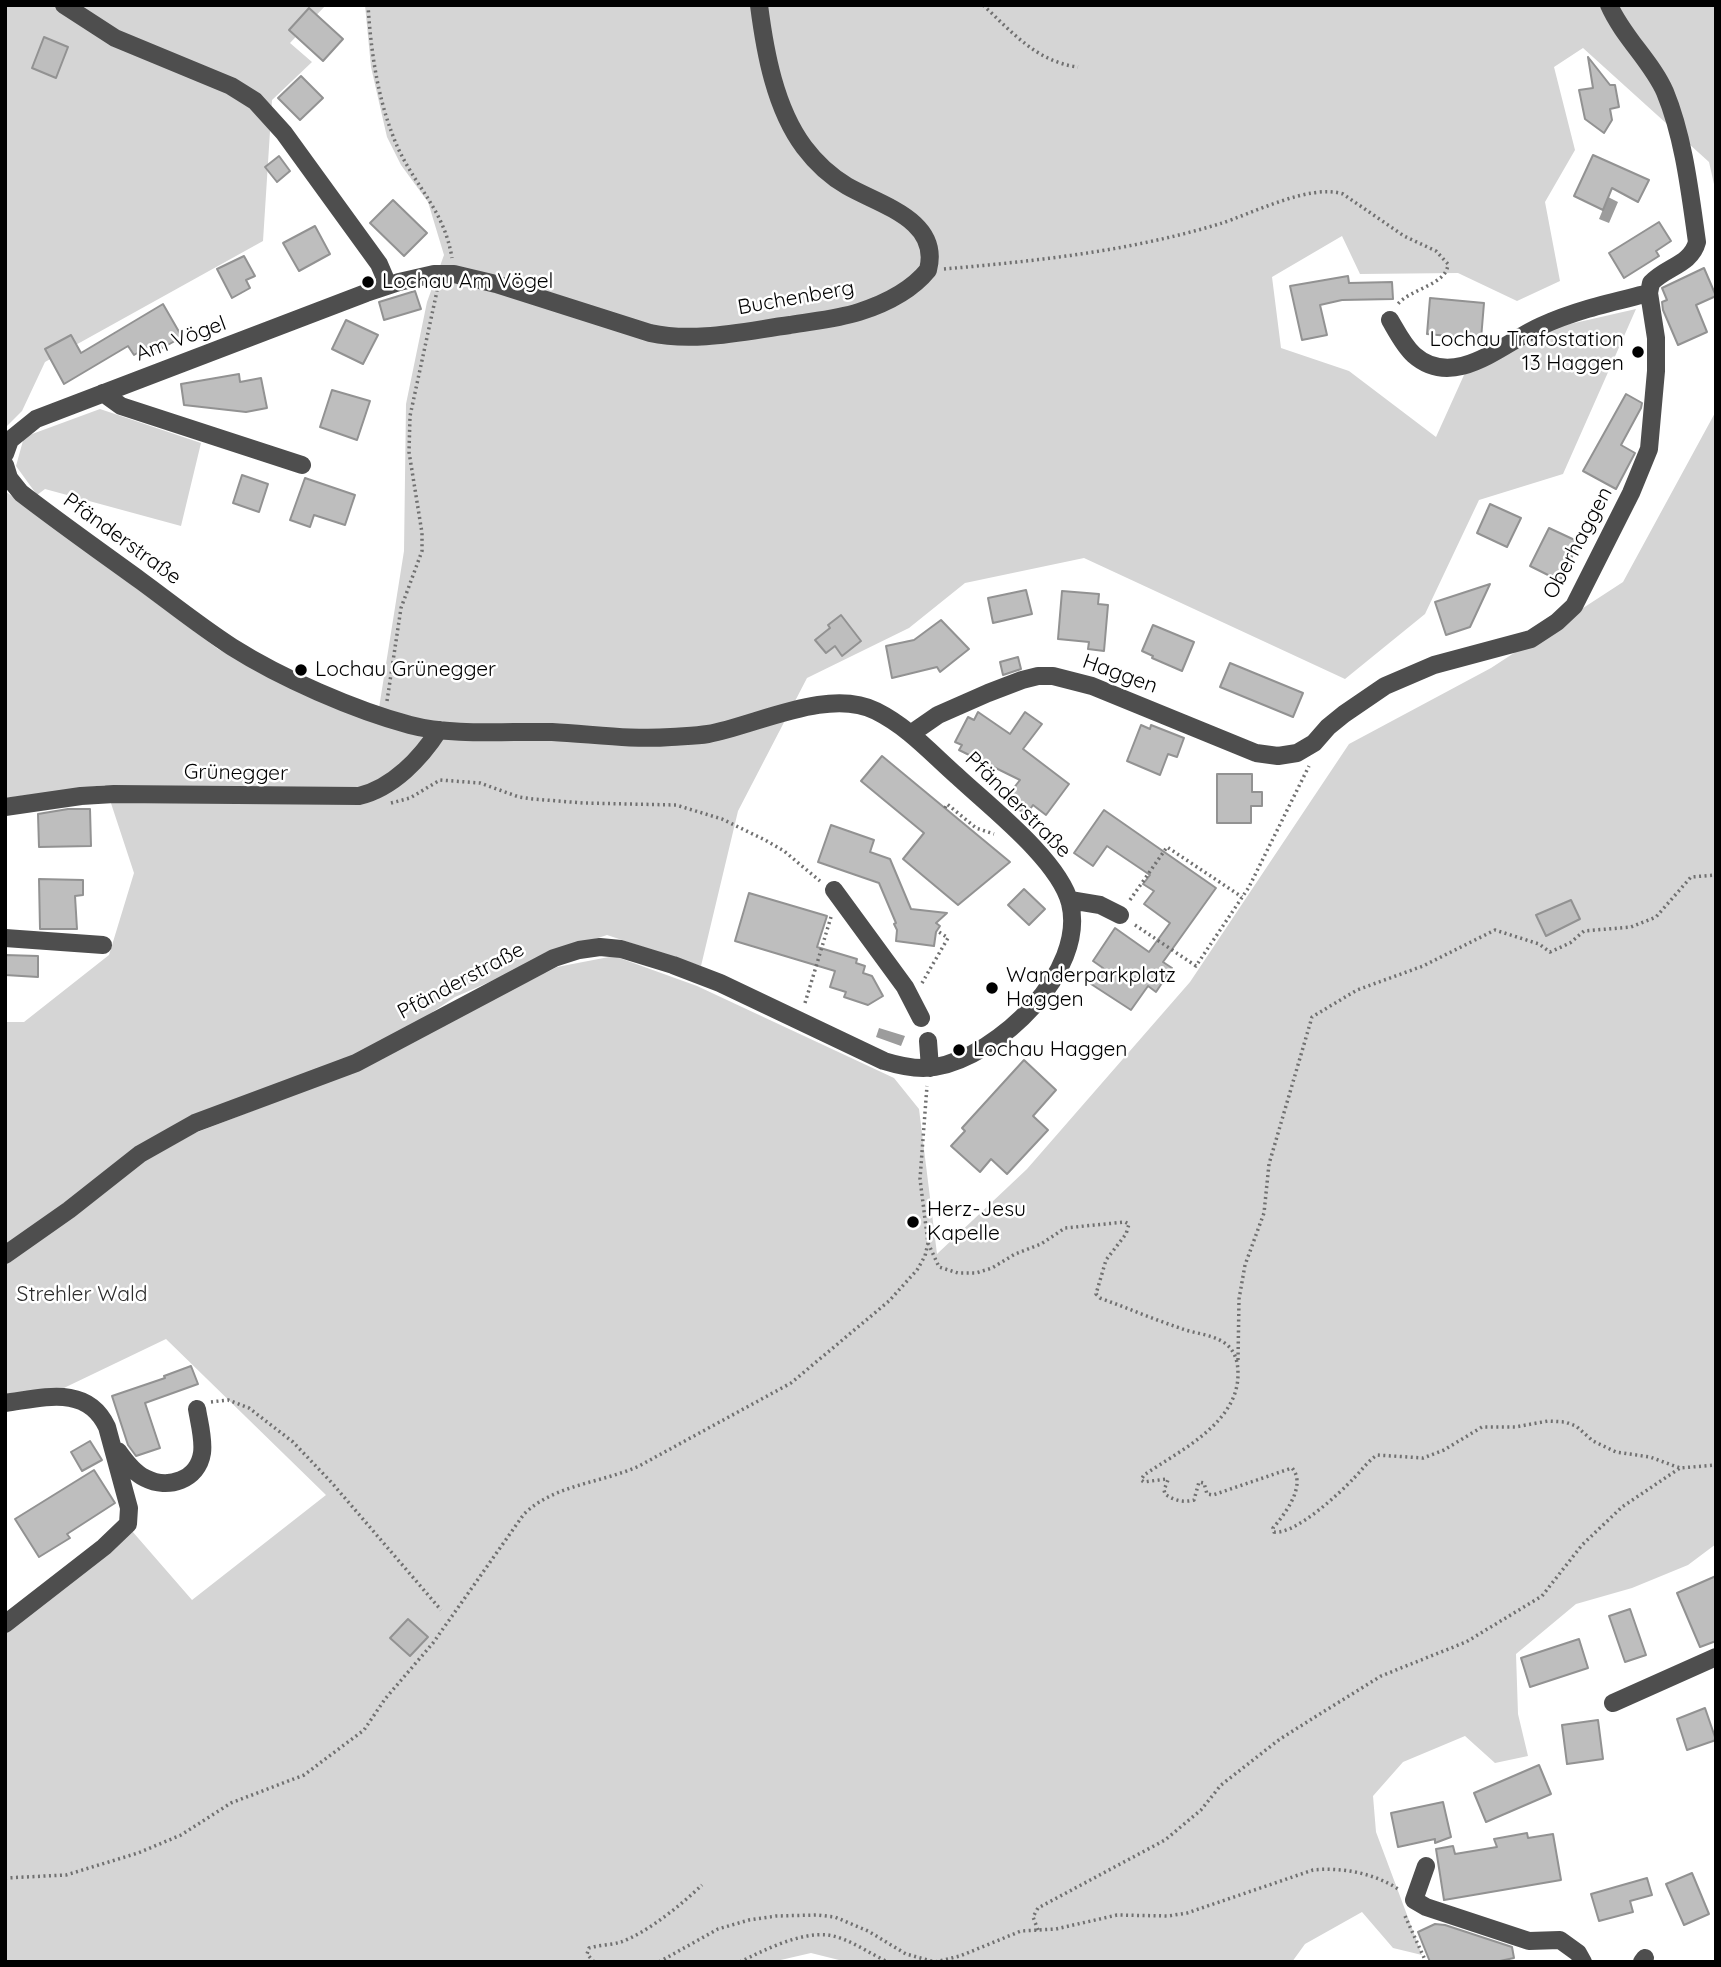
<!DOCTYPE html>
<meta charset="utf-8">
<style>
body{margin:0}
#map{position:relative;width:1721px;height:1967px;overflow:hidden;background:#fff;font-family:Quicksand,sans-serif}
canvas{display:block}
.frame{position:absolute;inset:0;border:7px solid #000;pointer-events:none}
</style>
<div id="map">
<canvas width="1721" height="1967"></canvas>
<div class="frame"></div>
</div>
<script>
const ctx = document.querySelector('canvas').getContext('2d');
ctx.lineJoin = 'round';
function paint(path, color) { ctx.fillStyle = color; ctx.fill(path, 'evenodd'); }
function trace(path, color, width, dash) { ctx.strokeStyle = color; ctx.lineWidth = width; ctx.lineCap = dash ? 'butt' : 'round'; ctx.setLineDash(dash || []); ctx.stroke(path); }
function label(font, color, halo, rows, align = 'center') {
  ctx.font = font + ' Quicksand,sans-serif'; ctx.lineWidth = 5; ctx.setLineDash([]); ctx.textBaseline = 'middle'; ctx.strokeStyle = halo; ctx.fillStyle = color; for (const [text, x, y, turn = 0] of rows) {
    ctx.save(); ctx.translate(x, y); ctx.rotate((+turn || 0) * Math.PI / 180); ctx.textAlign = isNaN(turn) ? turn : align; if (halo) ctx.strokeText(text, 0, 0); ctx.fillText(text, 0, 0); ctx.restore();
  }
}
const green = new Path2D(`
 M5 5H326L290 43 312 62 272 100 263 241 45 362 22 411 5 428Z
 M365 5H1716V193L1709 162 1583 48 1554 67 1575 150 1545 202 1560 281 1517 301 1458 273 1360 274 1342 236 1272 277 1281 348 1349 371 1436 437 1464 375 1557 327 1636 309 1563 474 1479 500 1425 614 1345 679 1084 558 965 583 909 628 807 678 738 811 701 966 607 935 565 949 455 997 356 1063 195 1123 142 1162 195 1133 364 1068 455 1018 557 967 614 956 697 986 894 1078 919 1109 937 1254 1027 1169 1190 982 1349 744 1491 668 1623 582 1716 411V1544L1688 1565 1632 1588 1576 1604 1516 1654 1518 1714 1528 1756 1495 1763 1465 1736 1403 1762 1373 1796 1376 1832 1422 1955 1393 1948 1362 1912 1305 1944 1292 1962H847L811 1953 772 1962H5V1628L132 1531 192 1600 326 1495 166 1339 43 1398 5 1403V1022H24L109 955 134 873 105 785 5 798V491L218 649 310 697 379 708 404 551 406 404 427 302 444 255 428 202 401 165 387 137 371 67Z
 M100 409 201 443 181 526 45 489 37 495 16 466 24 437Z`);
const water = new Path2D(`
 M1608 197 1618 202 1609 223 1599 219Z
 M879 1028 905 1036 901 1046 876 1037Z`);
const building = new Path2D(`
 M309 8 343 39 323 61 289 30Z
 M44 37 68 47 56 78 32 68Z
 M1588 57 1610 85H1615L1619 107 1610 109 1612 120 1604 133 1585 119 1579 90 1593 88Z
 M301 76 323 98 300 120 278 98Z
 M1593 155 1649 180 1638 202 1612 188 1603 210 1574 196Z
 M279 156 290 171 277 182 265 167Z
 M393 200 427 233 404 256 370 223Z
 M1659 222 1671 241 1656 251 1659 256 1624 278 1609 253Z
 M315 226 330 254 299 271 283 243Z
 M244 256 255 276 246 280 250 288 232 298 217 269Z
 M1704 268 1716 296 1696 305 1707 332 1678 345 1663 310 1662 302 1667 300 1662 288Z
 M1348 276 1349 283 1392 282 1393 299 1342 300 1320 305 1327 335 1302 340 1290 286Z
 M415 291 421 309 384 320 379 302Z
 M1430 298 1484 303 1481 339 1427 334Z
 M163 304 182 337 157 351 153 344 134 355 128 346 64 384 45 349 71 335 81 353Z
 M346 320 378 335 363 364 332 349Z
 M239 374 240 382 261 378 267 408 246 412 184 405 181 384Z
 M332 390 370 401 357 440 320 427Z
 M1626 394 1642 403 1641 408 1621 445 1635 453 1616 489 1583 471Z
 M242 475 268 484 259 512 233 503Z
 M305 478 355 495 345 525 314 515 310 527 290 520Z
 M1490 504 1521 518 1507 547 1477 533Z
 M1549 528 1579 542 1560 581 1530 566Z
 M1490 584 1470 627 1446 635 1435 602Z
 M1026 590 1032 614 993 623 988 598Z
 M1062 591 1099 594 1098 604 1108 605 1104 651 1088 649 1089 642 1058 639Z
 M841 615 861 641 842 656 835 646 826 653 815 640 830 628 828 625Z
 M941 620 969 649 940 672 937 667 892 678 886 646 914 640Z
 M1153 625 1194 642 1182 671 1152 658 1153 656 1142 651Z
 M1018 657 1021 669 1003 675 1000 662Z
 M1230 663 1303 693 1293 717 1220 687Z
 M978 712 1010 734 1025 712 1042 724 1023 749 1069 784 1046 815 1033 805 1026 815 1005 799 1020 780 959 750 962 745 955 742 968 717 974 720Z
 M1141 725 1150 729 1151 725 1184 738 1177 757 1168 754 1160 775 1127 761Z
 M882 756 1010 862 958 905 903 859 924 833 861 781Z
 M1217 774H1252V792H1262V806H1251V823H1217Z
 M68 809H90L91 846 39 847 38 814Z
 M1104 810 1216 888 1163 962 1172 968 1156 992 1148 986 1131 1010 1091 984 1103 968 1093 961 1115 928 1149 952 1170 923 1144 904 1154 891 1143 884 1150 875 1107 846 1093 866 1074 853Z
 M831 825 874 840 870 852 890 859 911 909 947 913 936 923 940 926 936 932 934 946 896 941 897 930 894 924 896 923 879 883 818 862Z
 M39 879 83 880V895L75 896 77 929H40Z
 M1024 889 1045 909 1029 925 1008 905Z
 M749 893 827 916 817 947 857 959 856 963 865 966 863 973 872 976 883 996 868 1005 844 997 846 992 830 987 835 971 735 941Z
 M1571 900 1580 919 1546 936 1536 915Z
 M5 955 38 956V977L5 975Z
 M1024 1060 1056 1090 1033 1116 1048 1130 1007 1174 991 1159 980 1172 951 1146 965 1131 962 1128Z
 M191 1366 198 1384 145 1403 160 1448 136 1456 128 1445 112 1396 165 1378 164 1376Z
 M90 1441 102 1460 82 1471 71 1452Z
 M94 1470 115 1503 67 1534 70 1538 39 1557 15 1519Z
 M1716 1576V1641L1700 1647 1677 1593Z
 M1630 1609 1646 1655 1625 1662 1609 1616Z
 M408 1619 428 1637 410 1656 390 1638Z
 M1579 1639 1588 1668 1530 1687 1521 1658Z
 M1705 1708 1716 1740 1687 1750 1677 1719Z
 M1598 1720 1603 1759 1567 1764 1562 1725Z
 M1539 1765 1551 1794 1486 1822 1474 1793Z
 M1443 1802 1451 1837 1435 1843V1839L1398 1847 1391 1813Z
 M1527 1833 1528 1838 1553 1834 1561 1880 1444 1900 1436 1849 1453 1846 1455 1854 1497 1847 1494 1839Z
 M1692 1873 1709 1914 1684 1925 1666 1884Z
 M1647 1878 1652 1895 1630 1901 1633 1912 1599 1921 1591 1894Z
 M1435 1924 1445 1925 1512 1947 1514 1958 1495 1962H1430L1418 1932Z`);
const path = new Path2D(`
 M368 5C371 53 378 103 398 148 417 189 444 210 452 258
 M983 5C1012 32 1037 62 1078 67
 M944 269C1037 261 1130 251 1219 224 1252 214 1310 183 1343 194L1404 236 1436 251 1448 264C1447 285 1409 289 1397 305
 M387 701 401 608 422 551V533L409 452 410 416 437 291
 M391 803 410 798 440 780 480 783 519 797 533 799 583 803 676 805 722 819 765 840 784 851 820 881
 M945 808 947 804 976 828 994 834
 M1130 900 1167 847 1242 897
 M1135 925 1196 966 1249 887 1309 766
 M922 983 948 938 939 932
 M805 1003 831 917
 M928 1243 939 1267 958 1273H976L992 1268 1015 1254 1041 1244 1065 1228 1125 1222 1129 1224 1126 1234 1106 1260 1096 1294 1100 1298C1127 1308 1153 1319 1180 1328 1195 1334 1213 1334 1226 1344 1235 1351 1238 1362 1238 1373 1239 1423 1179 1451 1144 1475L1141 1480 1144 1482 1166 1479 1168 1480 1164 1490 1165 1494C1173 1500 1183 1503 1194 1500L1199 1482 1204 1483 1207 1494 1213 1495 1292 1468C1307 1485 1285 1514 1273 1528L1274 1532C1295 1535 1340 1493 1354 1478 1362 1470 1367 1462 1377 1455L1423 1458 1444 1450 1482 1427H1515L1548 1421 1565 1422 1576 1426 1593 1441 1616 1452 1650 1457 1680 1468 1716 1465
 M1238 1360 1239 1299 1245 1265 1264 1213 1269 1164 1312 1017 1357 990 1423 966 1495 930 1539 944 1550 952 1570 943 1584 931 1631 927 1656 917 1691 877 1716 875
 M211 1402 228 1400 249 1408 293 1442 332 1483 441 1610
 M5 1878 66 1875 138 1853 181 1835 231 1803 304 1775 364 1730 385 1699 433 1643 524 1514C555 1484 602 1483 639 1466L791 1383 889 1301 917 1270 925 1256 928 1243 920 1179 927 1086
 M1405 1916 1426 1962
 M1038 1930 1033 1917 1038 1908 1165 1840 1201 1810 1221 1785 1280 1739 1315 1717 1381 1676 1466 1642 1542 1596 1582 1545 1622 1507 1680 1468
 M594 1962 587 1954 589 1948C599 1945 611 1945 621 1942 648 1932 681 1905 702 1885
 M659 1962 718 1929 749 1920 776 1916 818 1915 835 1917 868 1931 906 1954 935 1962 960 1956 1021 1931 1056 1929 1117 1915 1168 1916 1187 1913 1313 1870C1341 1867 1374 1873 1398 1889
 M740 1962C764 1950 800 1932 828 1935 849 1938 870 1954 888 1962`);
const minor = new Path2D(`
 M64 5 115 38 231 86 255 101 284 133 379 264 388 285
 M1390 320C1397 332 1404 346 1414 355 1455 391 1504 342 1541 326 1576 310 1613 302 1649 293
 M103 393 121 406 302 465
 M5 454 10 440 36 419 366 293 399 282 434 274H454L496 284 650 333C695 343 745 331 790 325 813 321 837 319 859 312 884 304 911 291 928 270 941 220 880 205 847 186 830 176 816 163 804 147 775 108 765 52 759 5
 M5 465 9 478 21 493C60 523 101 552 141 581 171 603 201 627 232 647 281 678 354 710 410 725 451 736 508 731 552 732 592 734 631 740 671 737 683 736 696 736 708 734 757 725 829 687 876 711 908 727 930 752 957 776 989 806 1059 860 1070 903 1087 971 999 1056 935 1067 918 1070 900 1066 884 1061L720 983 673 965 621 949 600 947 579 950 554 958 356 1063 195 1123 140 1154 69 1210 5 1255
 M912 733 938 715 988 693 1022 680 1038 676H1053L1092 686 1256 753 1278 756 1297 753 1314 743 1328 727 1344 714 1385 686 1434 665 1531 639 1557 622 1574 606 1631 493 1649 449 1656 371V338L1649 293 1651 283C1665 267 1691 265 1697 242 1690 193 1684 138 1665 92 1652 62 1623 37 1609 5
 M5 807 81 796 114 794 359 796C393 788 421 758 439 730
 M834 890 905 987 921 1018
 M1070 900 1100 905 1120 915
 M5 938 103 945
 M928 1041 930 1068
 M5 1403C43 1398 87 1384 107 1427L129 1508 128 1524 104 1547 5 1624
 M118 1451C125 1461 134 1473 145 1478 168 1490 198 1480 202 1453 204 1439 199 1422 197 1409
 M1613 1703 1716 1657
 M1426 1866 1414 1900 1426 1907 1529 1941 1560 1940 1578 1953 1583 1962
 M1642 1962 1645 1958`);
const markers = [
 [368,282,7,"#000"],
 [1638,352,7,"#000"],
 [301,670,7,"#000"],
 [992,988,7,"#000"],
 [959,1050,7,"#000"],
 [913,1222,7,"#000"]
];
const poiNames = [
 ["Lochau Am Vögel",382,282],
 ["Lochau Trafostation",1624,340,"right"],
 ["13 Haggen",1624,364,"right"],
 ["Lochau Grünegger",315,670],
 ["Wanderparkplatz",1006,976],
 ["Haggen",1006,1000],
 ["Lochau Haggen",973,1050],
 ["Herz-Jesu",927,1210],
 ["Kapelle",927,1234]
];
const streetNames = [
 ["Buchenberg",796,298,-10],
 ["Am Vögel",181,339,-20],
 ["Pfänderstraße",122,539,36],
 ["Oberhaggen",1578,543,-62],
 ["Haggen",1120,674,20],
 ["Grünegger",236,773,1],
 ["Pfänderstraße",1018,805,45],
 ["Pfänderstraße",461,981,-28]
];
const parkNames = [
 ["Strehler Wald",82,1295]
];
paint(green, '#d5d5d5');
paint(water, '#9c9c9c');
paint(building, '#bebebe');
trace(building, '#929292', 2);
trace(path, '#707070', 3.5, [2, 3.5]);
trace(minor, '#4e4e4e', 18);
for (const [x, y, r, color] of markers) { const dot = new Path2D(); dot.arc(x, y, r, 0, 2 * Math.PI); ctx.fillStyle = color; ctx.fill(dot); trace(dot, '#fff', 2.5); }
label('21px', '#000', '#fff', poiNames, 'left');
label('21px', '#000', '#fff', streetNames);
label('21px', '#2c2c2c', '#fff', parkNames);
</script>
